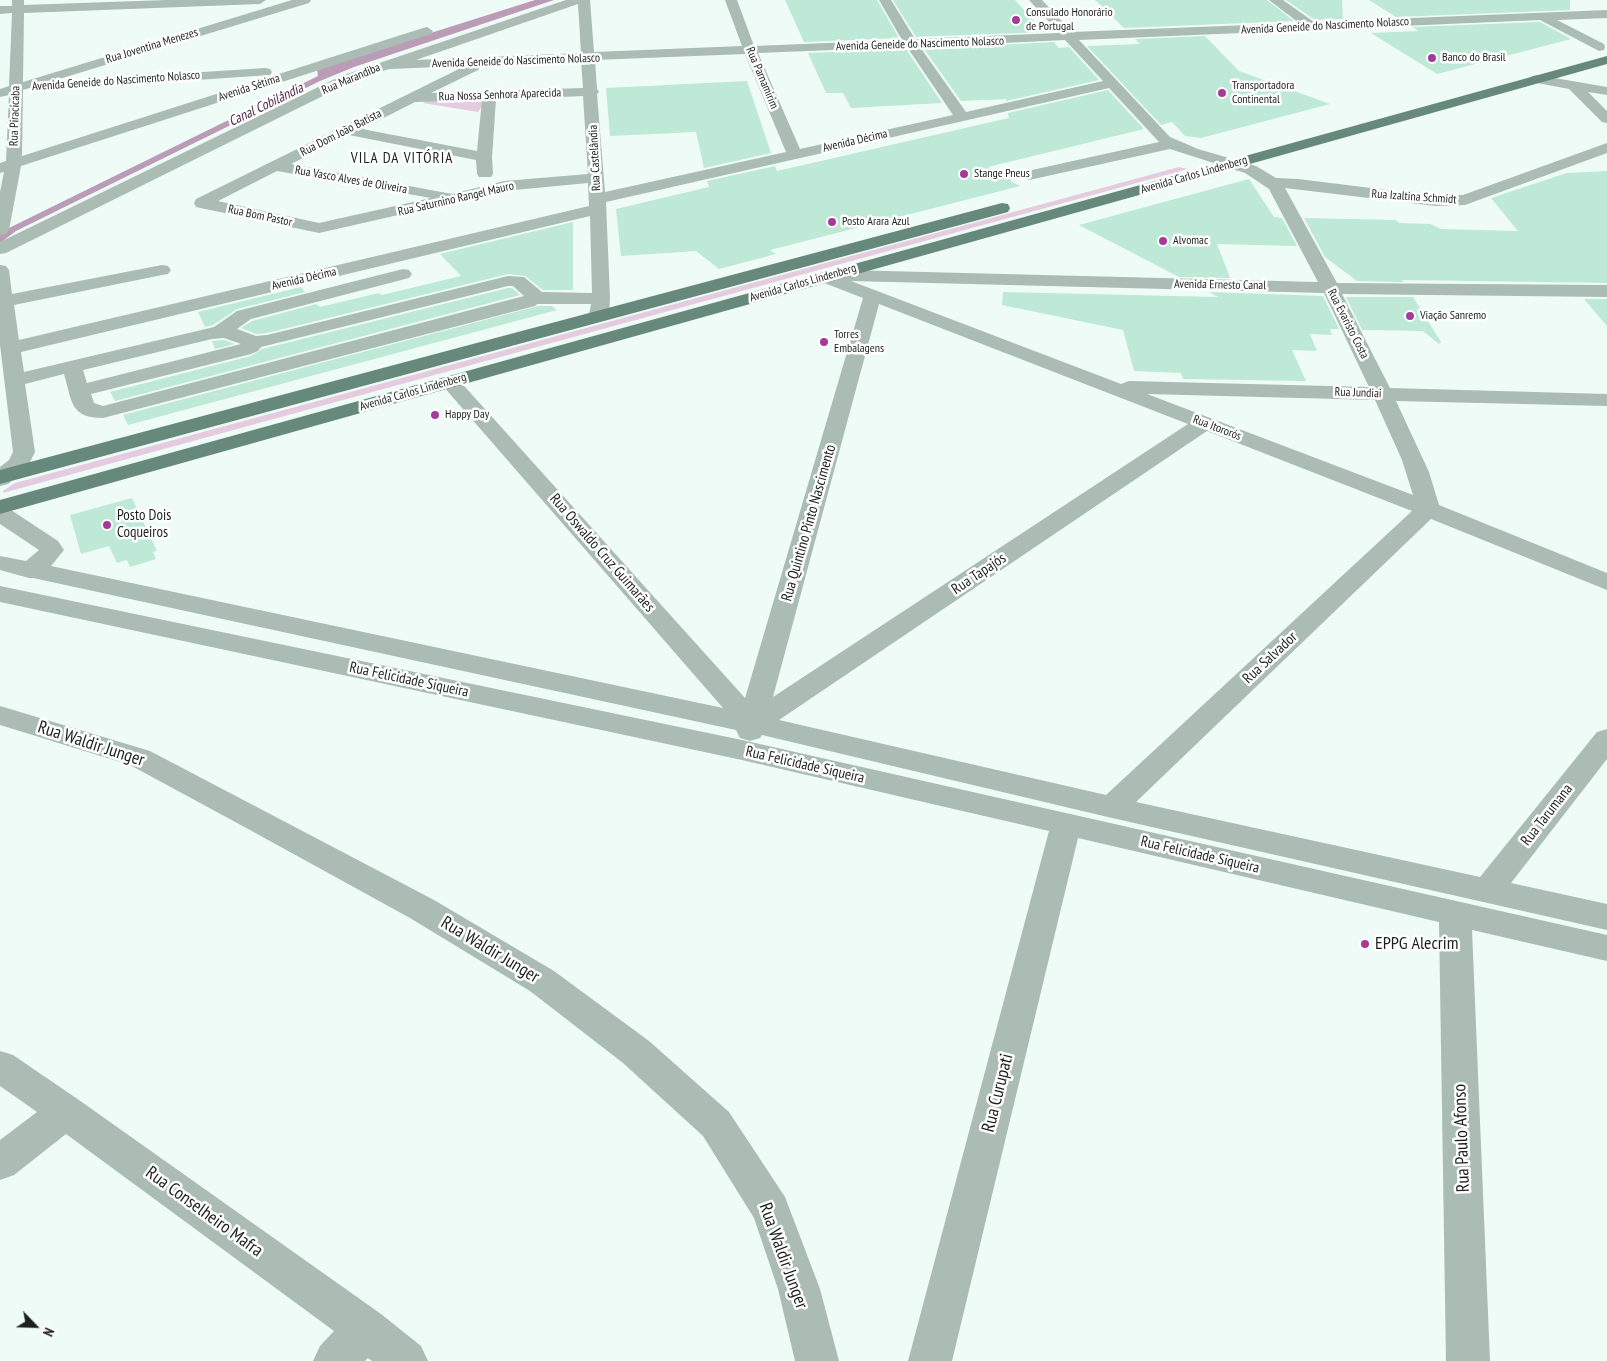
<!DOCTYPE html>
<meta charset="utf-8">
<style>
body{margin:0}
#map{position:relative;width:1607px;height:1361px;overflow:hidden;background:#effbf6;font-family:"PT Sans Narrow",sans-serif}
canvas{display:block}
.north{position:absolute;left:10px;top:1301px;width:50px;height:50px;-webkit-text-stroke:4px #fff;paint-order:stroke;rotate:114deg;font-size:14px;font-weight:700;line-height:20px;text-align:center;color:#1c201e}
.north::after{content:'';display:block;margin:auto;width:18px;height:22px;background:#1c201e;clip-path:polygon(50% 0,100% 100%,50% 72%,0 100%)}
</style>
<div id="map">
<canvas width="1607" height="1361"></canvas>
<div class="north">N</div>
</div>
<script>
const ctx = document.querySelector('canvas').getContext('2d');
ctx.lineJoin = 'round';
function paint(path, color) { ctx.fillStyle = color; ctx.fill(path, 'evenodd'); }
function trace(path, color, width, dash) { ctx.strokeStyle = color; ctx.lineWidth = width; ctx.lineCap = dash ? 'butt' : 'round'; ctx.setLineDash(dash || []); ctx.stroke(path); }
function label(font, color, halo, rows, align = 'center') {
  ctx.font = font + ' "PT Sans Narrow",sans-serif'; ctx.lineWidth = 5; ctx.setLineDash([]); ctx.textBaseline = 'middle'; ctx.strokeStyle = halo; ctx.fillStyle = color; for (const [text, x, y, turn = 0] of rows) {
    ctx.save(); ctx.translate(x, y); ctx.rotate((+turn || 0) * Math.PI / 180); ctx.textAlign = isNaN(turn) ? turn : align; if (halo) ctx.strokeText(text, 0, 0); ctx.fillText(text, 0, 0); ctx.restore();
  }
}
const green = new Path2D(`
 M429 99H487L478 112 423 103Z
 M1179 167 1188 169 3 493V491L15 483Z`);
const water = new Path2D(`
 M535 0H554L354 67 320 81 16 231 0 243V233L13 226 318 76 317 69Z`);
const building = new Path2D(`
 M785 0H877L899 38 804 42Z
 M893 0H1015L1044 32 916 37Z
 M1095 0H1267L1294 21 1124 28Z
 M1286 0H1342L1343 19 1315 20Z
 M1369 0H1570V10L1396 17Z
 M1540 22 1571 39 1437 74 1371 33 1418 31 1413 27Z
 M1205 36 1239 71 1330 104 1201 138 1185 136 1172 122 1161 125 1087 46 1140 44 1135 39Z
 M1054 42 1059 48 1069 47 1099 80 1006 101V99L961 101 924 49Z
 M906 49 942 103 851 108 843 93H826L808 53Z
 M747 81 771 153 704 168 696 132 610 136 606 88Z
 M1108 90 1144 129 988 167 1013 180 1010 181 1020 186 770 250 776 254 719 269 696 251 621 256 616 209 709 187 707 181 775 166 777 171 1009 118 1008 113Z
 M1607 171V283L1402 280 1403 282 1357 281 1325 257 1304 218 1396 220 1399 223 1430 224 1441 229 1518 231 1491 198 1567 173Z
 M1249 179 1274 217 1282 218 1297 246 1217 244 1230 278 1179 277 1079 225Z
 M573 222V290H543L525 276 508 274 267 333 256 334 241 328 252 321 316 304 320 307 379 293 382 295 461 276 440 254Z
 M301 287 305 292 237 309 213 325 205 327 198 312Z
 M508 288H512L520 295 115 401 110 392 251 356 262 349Z
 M1003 292 1218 297 1209 292 1323 296 1339 329H1330L1332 335 1310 334 1317 351 1292 350 1306 381 1183 379 1181 373 1134 371 1123 330 1002 305Z
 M1346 297H1413L1441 342 1439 344 1423 331 1362 330Z
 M1584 299H1607V326Z
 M538 306H552L557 310 128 425 123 415Z
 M224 340 235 344 215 349 212 341Z
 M132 498 157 551 153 552 156 559 130 567 127 560 117 563 109 546 81 554 70 515Z`);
const minor = new Path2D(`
 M12 0H24V5L167 0H266L260 4 24 13 23 82 292 0H311L309 3 23 90 22 156 423 28 427 27 433 31 431 34 21 166 9 230 6 234 0 235V192L4 172 0 173V163L6 161 9 95 0 97V89L9 86 12 13 0 14V6H12Z
 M566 0H590L594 52 742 46 725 0H737L754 46 902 40 879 0H891L915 39 1059 33 1029 0H1042L1072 32 1299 23 1269 0H1283L1314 22 1607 10V18L1557 20 1604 44 1605 47 1604 50 1599 51 1540 20 1079 40 1170 137 1198 149 1256 166 1276 178 1298 179 1436 196 1463 195 1607 143V153L1465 205 1436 206 1285 188 1337 283 1607 285V297L1342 294 1390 388 1607 394V406L1396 401 1429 472 1439 505 1607 573V590L1431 519 1136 802 1480 877 1597 732 1607 729V759L1511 883 1607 904V930L1112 818 762 735 760 738 750 741 740 738 736 730 33 578H29L0 570V556L26 561 39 550 0 524V506L8 508 58 541 64 550 51 566 723 708 443 386 440 382 443 378 450 376 457 378 745 698 863 298 819 281 816 277 819 273 825 272 837 275 840 271 846 270 1318 282 1269 189 1245 173 1170 149 1029 180 1023 178 1021 175 1023 172 1159 142 1109 88 606 202 610 299 609 315 606 319 599 321 592 319 589 315 591 304H537L535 306 103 418C70 418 72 401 64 374L25 384 35 452 27 468 8 484 0 486V467L9 460 13 452 0 345V265L6 266 9 270 12 294 162 265 168 266 171 270 168 274 162 275 14 305 19 340 589 206 588 183 504 191 319 233 196 207 194 203 196 199 465 66 389 69 351 82 6 253 0 254V242L341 76ZM578 4 581 53 416 60ZM1065 40 1103 81 966 112 920 47ZM907 47 953 115 800 149 758 53ZM745 54 786 152 605 192 597 94 599 92 597 89 595 60ZM581 61 583 88 431 93 478 70 480 67 478 65ZM583 96 588 174 504 181 452 194 291 164 349 135 476 160 477 174 479 177H491L493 174 492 157 496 100ZM482 100 477 151 362 129 415 102ZM277 171 431 198 319 223 218 201ZM590 216 592 293 542 292 524 277 508 276 267 335 256 336 237 329 251 319 409 278 412 274 409 270 403 269 237 311 214 327 24 372 21 352ZM851 281 1324 293 1369 387 1129 381 1121 384ZM508 286H513L524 296 103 406 94 403 91 394 251 354 258 351 261 347ZM879 304 1188 424 773 697ZM224 338 241 344 87 383 83 370 212 339ZM1147 394 1375 400 1402 460 1413 495ZM1207 431 1412 511 1106 795 779 720Z
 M265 68 270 69 272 72 270 75 64 89 57 85 64 81Z
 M1537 75 1607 87V95L1588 92 1607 111V123L1602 122 1569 89 1532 82 1530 79 1532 76Z
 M0 586 742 740 1607 935V961L1472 930 1490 1361H1446L1439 922 1078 838 952 1361H908L1049 831 742 760 0 602Z
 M0 706 150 751 434 900 554 971 649 1041 729 1112 785 1197 820 1289 839 1361H795L778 1289 754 1218 703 1136 623 1063 530 991 410 918 250 830 130 765 0 725Z
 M0 1051 13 1055 79 1100 381 1314 421 1346 428 1361H372L368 1358 365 1361H313L320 1346 334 1331 66 1134 14 1175 0 1180V1140L37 1112 0 1086Z`);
const major = new Path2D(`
 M1607 56V64L0 514V500Z
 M1002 203 1008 204 1010 208 1008 212 0 484V470Z`);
const markers = [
 [1016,20,5,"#a63a9a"],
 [1432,58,5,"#a63a9a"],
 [1222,93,5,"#a63a9a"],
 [964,174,5,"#a63a9a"],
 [832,222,5,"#a63a9a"],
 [1163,241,5,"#a63a9a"],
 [1410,316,5,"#a63a9a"],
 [824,342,5,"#a63a9a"],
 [435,415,5,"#a63a9a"],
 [107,525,5,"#a63a9a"],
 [1365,944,5,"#a63a9a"]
];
const farPoinames = [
 ["Consulado Honorário",1026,13],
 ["de Portugal",1026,27],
 ["Banco do Brasil",1442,58],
 ["Transportadora",1232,86],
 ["Continental",1232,100],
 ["Stange Pneus",974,174],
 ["Posto Arara Azul",842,222],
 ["Alvomac",1173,241],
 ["Viação Sanremo",1420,316],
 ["Torres",834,335],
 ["Embalagens",834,349],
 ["Happy Day",445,415]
];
const farStreetnames = [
 ["Avenida Geneide do Nascimento Nolasco",1325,26,-3],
 ["Avenida Geneide do Nascimento Nolasco",920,44,-2],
 ["Rua Joventina Menezes",152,46,-17],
 ["Avenida Geneide do Nascimento Nolasco",516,61,-2],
 ["Rua Parnamirim",762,78,67],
 ["Rua Marandiba",351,79,-23],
 ["Avenida Geneide do Nascimento Nolasco",116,81,-4],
 ["Avenida Sétima",249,88,-18],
 ["Rua Nossa Senhora Aparecida",500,95,-2],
 ["Rua Piracicaba",15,116,-88],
 ["Rua Dom João Batista",341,133,-27],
 ["Avenida Décima",855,141,-13],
 ["Rua Castelândia",595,158,-93],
 ["Avenida Carlos Lindenberg",1194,175,-16],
 ["Rua Vasco Alves de Oliveira",351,180,10],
 ["Rua Izaltina Schmidt",1414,197,4],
 ["Rua Saturnino Rangel Mauro",456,199,-13],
 ["Rua Bom Pastor",260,216,12],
 ["Avenida Décima",304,279,-13],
 ["Avenida Carlos Lindenberg",803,283,-16],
 ["Avenida Ernesto Canal",1220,285,1],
 ["Rua Evaristo Costa",1348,324,63],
 ["Avenida Carlos Lindenberg",413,392,-16],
 ["Rua Jundiai",1358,393,2],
 ["Rua Itororós",1217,428,21]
];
const farWaternames = [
 ["Canal Cobilândia",266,105,-26]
];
const farQuarternames = [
 ["VILA DA VITÓRIA",402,159]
];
const poiNames = [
 ["Posto Dois",117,516],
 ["Coqueiros",117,533]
];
const streetNames = [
 ["Rua Quintino Pinto Nascimento",809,523,-74],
 ["Rua Oswaldo Cruz Guimarães",602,553,49],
 ["Rua Tapajós",979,574,-34],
 ["Rua Salvador",1270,658,-43],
 ["Rua Felicidade Siqueira",409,680,12],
 ["Rua Felicidade Siqueira",805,765,13],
 ["Rua Tarumana",1547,815,-52],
 ["Rua Felicidade Siqueira",1200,855,13]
];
const nearStreetnames = [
 ["Rua Waldir Junger",91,744,18],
 ["Rua Waldir Junger",490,950,31],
 ["Rua Curupati",998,1093,-76],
 ["Rua Paulo Afonso",1462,1138,-92],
 ["Rua Conselheiro Mafra",204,1212,36],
 ["Rua Waldir Junger",783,1256,70]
];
const nearPoinames = [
 ["EPPG Alecrim",1375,944]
];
paint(green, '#e5cbe0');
paint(water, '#bb9bb5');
paint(building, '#bde9d6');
paint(minor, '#aabcb4');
paint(major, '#67897b');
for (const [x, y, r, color] of markers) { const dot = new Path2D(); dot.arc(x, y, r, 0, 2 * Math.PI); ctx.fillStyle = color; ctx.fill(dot); trace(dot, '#fff', 2); }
label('12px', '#1c201e', '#fff', farPoinames, 'left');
label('12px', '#1c201e', '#fff', farStreetnames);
label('italic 14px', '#50264a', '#fff', farWaternames);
ctx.letterSpacing = '1px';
label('15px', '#1c201e', '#fff', farQuarternames);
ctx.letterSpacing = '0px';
label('15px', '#1c201e', '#fff', poiNames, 'left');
label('15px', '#1c201e', '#fff', streetNames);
label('18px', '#1c201e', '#fff', nearStreetnames);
label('18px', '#1c201e', '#fff', nearPoinames, 'left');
</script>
